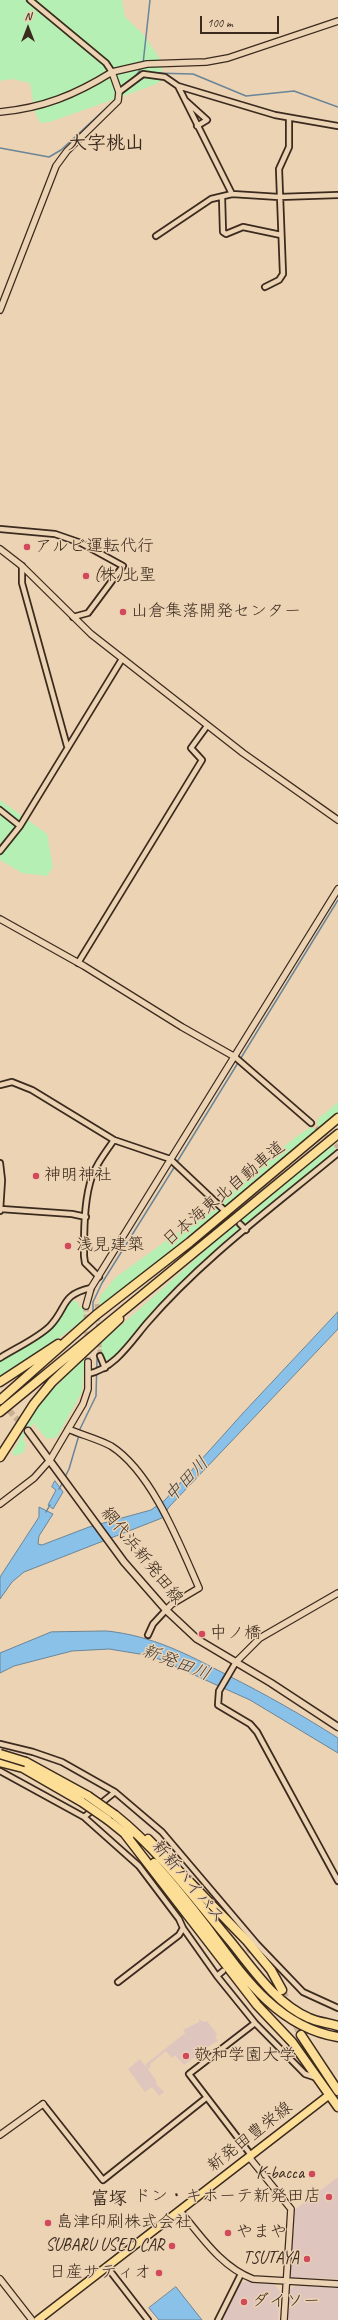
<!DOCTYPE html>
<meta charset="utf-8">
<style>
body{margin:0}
#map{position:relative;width:338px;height:2320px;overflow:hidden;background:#ecd3b4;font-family:Caveat,sans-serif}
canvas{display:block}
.north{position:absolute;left:8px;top:8px;width:40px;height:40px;-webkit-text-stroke:3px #ecd3b4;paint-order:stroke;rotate:0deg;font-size:11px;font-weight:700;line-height:16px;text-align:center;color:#3b2a1e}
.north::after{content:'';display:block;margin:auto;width:14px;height:18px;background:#3b2a1e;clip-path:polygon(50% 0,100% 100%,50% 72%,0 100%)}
.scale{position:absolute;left:200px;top:16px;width:79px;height:18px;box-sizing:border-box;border:2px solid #3b2a1e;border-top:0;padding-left:5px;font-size:12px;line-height:14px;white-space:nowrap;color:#3b2a1e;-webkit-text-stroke:3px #ecd3b4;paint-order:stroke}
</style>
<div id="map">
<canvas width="338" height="2320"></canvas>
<div class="north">N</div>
<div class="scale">100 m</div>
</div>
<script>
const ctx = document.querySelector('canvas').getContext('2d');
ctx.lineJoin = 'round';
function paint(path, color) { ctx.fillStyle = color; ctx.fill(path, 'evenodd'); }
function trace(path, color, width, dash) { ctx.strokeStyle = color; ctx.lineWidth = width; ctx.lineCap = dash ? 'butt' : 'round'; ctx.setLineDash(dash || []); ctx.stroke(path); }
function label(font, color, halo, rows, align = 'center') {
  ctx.font = font + ' Caveat,"Klee One",sans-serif'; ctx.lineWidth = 3; ctx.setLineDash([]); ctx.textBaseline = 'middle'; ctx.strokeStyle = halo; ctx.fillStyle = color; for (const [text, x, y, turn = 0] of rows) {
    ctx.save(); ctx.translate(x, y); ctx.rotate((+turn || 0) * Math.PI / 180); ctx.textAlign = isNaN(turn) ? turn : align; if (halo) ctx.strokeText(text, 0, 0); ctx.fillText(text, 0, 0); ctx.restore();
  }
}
const built = new Path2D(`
 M199 2019 204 2022 207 2021 217 2034 215 2036 218 2041 206 2048 208 2051 202 2055 200 2053 184 2065 175 2055 172 2058 166 2051 150 2064 151 2066 148 2069 157 2082 156 2084 164 2092 159 2096 152 2087 145 2092 128 2069 140 2059 146 2067V2064L185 2033 183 2030 199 2022Z
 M338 2177V2279L292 2278 289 2274 293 2211Z
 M248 2280 274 2284 280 2291 278 2320H223L239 2284Z
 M296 2285 338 2288V2320H286L288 2291Z`);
const green = new Path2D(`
 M0 0H122L125 17 143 34 162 62V80L154 85 50 122 40 123 35 112 30 83 12 79 0 81Z
 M0 800 47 834 53 867 47 876 22 873 0 860Z
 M338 1102V1114L321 1129 317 1125 318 1119Z
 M313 1127 318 1131 226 1208 222 1205V1200C237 1188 300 1129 313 1127Z
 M332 1144 335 1147V1152L247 1225 240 1221Z
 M216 1205 222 1210 97 1310 101 1295 116 1277Z
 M236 1223 241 1230 171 1294 114 1358 111 1361C101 1360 100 1352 100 1344Z
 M70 1299 79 1303V1307H85V1319L0 1381V1360L48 1330Z
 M87 1356 88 1362 84 1364 82 1392 57 1437 47 1439 33 1423 28 1431 25 1428 44 1398Z
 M25 1429 27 1432 23 1439 26 1444 24 1452 15 1456 12 1453Z`);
const water = new Path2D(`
 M338 1312V1329L169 1507 162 1518 24 1572 12 1582 0 1599V1577L39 1517V1507L53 1514 39 1536 38 1544 42 1545 89 1527 151 1510 164 1501 244 1412Z
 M55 1481 63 1492 53 1509 48 1505 56 1490 52 1487Z
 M107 1631C153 1636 187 1654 227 1675 265 1694 302 1715 338 1738V1753L250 1700 152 1656 109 1649 72 1651 14 1666 0 1673V1653L51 1632Z
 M176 2287 202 2320H159L149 2308Z`);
const stream = new Path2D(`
 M143 64 150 0
 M152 73 193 74 246 96 294 91 338 107
 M135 77 142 67
 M138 81 147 76
 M0 148 49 157 61 150 117 98
 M177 1162 338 900
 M93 1313V1302L102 1283 175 1166
 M79 1431 96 1396 97 1359
 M64 1479 69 1469 79 1435
 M59 1489 63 1482
 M46 1512 50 1505`);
const minorTunnel = new Path2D(`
 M311 1123 338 1147
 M97 1304 100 1356
 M232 1964 254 1946`);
const tertiaryTunnel = new Path2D(`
 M86 1306 88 1362`);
const secondaryTunnel = new Path2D(`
 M3 1404 28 1431`);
const trunkTunnel = new Path2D(`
 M282 1990 301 2035`);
const minor = new Path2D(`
 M30 0 106 63 112 72
 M119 92 143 74 165 77 178 86
 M186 101 207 120 197 126
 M338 126 275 115 178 86 232 194 279 197 338 195
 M222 197 223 232 226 234 243 227 281 235
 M156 236 211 199 232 194
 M265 287 279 280 283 274 279 169 289 147V118
 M0 529 55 534 81 543 123 566 88 613 73 617
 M22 566V583L67 746
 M0 810 20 826
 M0 851 20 826 122 659
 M78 963 202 760 191 748 207 726
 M235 1057 311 1123
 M0 1085 12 1082 32 1090 114 1140 170 1159 223 1209
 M0 1163 2 1180 0 1211
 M1 1209 72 1214 86 1217
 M240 1224 246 1230
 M99 1277 85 1263 84 1256C84 1233 84 1205 90 1183 94 1167 105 1153 114 1140
 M100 1356 105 1368
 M0 1358C14 1349 38 1338 50 1326 68 1307 60 1295 91 1288
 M88 1374C115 1368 130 1343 147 1323 202 1259 273 1207 338 1153
 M148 1635 153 1624 166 1610
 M236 1662 219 1691 218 1705 250 1724 257 1732 338 1881
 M0 1744 33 1752 62 1762 115 1792 162 1832 257 1944 303 1992 338 2008
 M0 1771 84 1817 139 1866 179 1919 183 1928 217 1976 255 2023 305 2074 317 2078
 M84 1817 115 1792
 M217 1976 223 1971
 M118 1982 179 1935 183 1928
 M43 2104 103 2180 206 2098
 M251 2155 189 2074 255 2023
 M107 2267 148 2320
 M218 2320 241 2274`);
const tertiary = new Path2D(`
 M0 112C43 108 75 95 112 72
 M0 310 56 166 67 151 118 101 119 92 112 72 147 64 206 62 228 58 338 21
 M0 549 22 566 91 634 243 753 338 820
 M0 919 84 966 182 1027 235 1057
 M86 1306 91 1288 338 889
 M68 1429C82 1435 98 1439 111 1446 152 1472 180 1545 199 1588L172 1604 166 1610
 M0 1504 34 1478 50 1460 83 1404 88 1389V1362
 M236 1662 260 1638 338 1593
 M0 2135 43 2104
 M249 2157 291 2209 284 2320
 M180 2211C201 2236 221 2267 253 2279L338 2284
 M0 2279 32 2320`);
const secondary = new Path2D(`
 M28 1431 124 1562 166 1610 197 1639 271 1683 338 1727`);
const primary = new Path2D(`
 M38 2320 329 2095`);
const trunk = new Path2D(`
 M0 1762 23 1768 82 1802
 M26 1762 88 1796
 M115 1815C159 1850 195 1899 231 1942 253 1969 276 2004 309 2018 317 2022 329 2023 338 2026
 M108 1820 129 1837
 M125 1834 257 2005 292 2042 338 2107
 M148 1839 247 1941 271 1970 282 1990
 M154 1863C172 1883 189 1904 206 1926 241 1973 276 2027 338 2037
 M301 2035 338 2091`);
const motorway = new Path2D(`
 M0 1382 58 1344
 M0 1400 96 1315 190 1242 338 1118
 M0 1412 338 1134
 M0 1457 34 1404 52 1382 119 1319`);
const trunkBridge = new Path2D(`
 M0 1754 26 1762
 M88 1796 115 1815
 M82 1802 108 1820`);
const markers = [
 [27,547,4,"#d1495b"],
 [86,576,4,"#d1495b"],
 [123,612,4,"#d1495b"],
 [36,1176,4,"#d1495b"],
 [68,1246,4,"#d1495b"],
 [202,1634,4,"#d1495b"],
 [186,2056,4,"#d1495b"],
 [312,2174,4,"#d1495b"],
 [329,2197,4,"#d1495b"],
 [48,2223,4,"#d1495b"],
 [228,2233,4,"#d1495b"],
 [172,2246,4,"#d1495b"],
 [307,2259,4,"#d1495b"],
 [159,2273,4,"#d1495b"],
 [244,2302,4,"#d1495b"]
];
const poiNames = [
 ["アルビ運転代行",35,547],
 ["(株)北聖",94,576],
 ["山倉集落開発センター",131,612],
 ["神明神社",44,1176],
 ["浅見建築",76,1246],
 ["中ノ橋",210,1634],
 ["敬和学園大学",194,2056],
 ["K-bacca",304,2174,"right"],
 ["ドン・キホーテ新発田店",321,2197,"right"],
 ["島津印刷株式会社",56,2223],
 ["やまや",236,2233],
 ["SUBARU USED CAR",164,2246,"right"],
 ["TSUTAYA",299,2259,"right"],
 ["日産サティオ",151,2273,"right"],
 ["ダイソー",252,2302]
];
const streetNames = [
 ["日本海東北自動車道",224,1194,-40],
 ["網代浜新発田線",142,1556,51],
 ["新新バイパス",188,1882,50],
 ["新発田豊栄線",250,2137,-38]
];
const waterNames = [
 ["中田川",187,1480,-46],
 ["新発田川",176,1663,21]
];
const neighbourhoodNames = [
 ["富塚",109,2199]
];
const quarterNames = [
 ["大字桃山",106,144]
];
paint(built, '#dec6be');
paint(green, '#b5efb3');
paint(water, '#8ac1e8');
trace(water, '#6a8597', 1);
trace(stream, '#6a8597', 1.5);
trace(minorTunnel, '#c9b196', 4.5, [4.5, 2]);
trace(tertiaryTunnel, '#c9b196', 5.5, [5.5, 3]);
trace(secondaryTunnel, '#c9b196', 6, [6, 3]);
trace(trunkTunnel, '#c9b196', 8, [8, 4]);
trace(minor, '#3b2a1e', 8);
trace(tertiary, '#3b2a1e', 8);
trace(secondary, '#3b2a1e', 9);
trace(primary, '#3b2a1e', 10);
trace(trunk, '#3b2a1e', 11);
trace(motorway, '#3b2a1e', 11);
trace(minor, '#ecd3b4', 4.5);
trace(tertiary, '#ecd3b4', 5.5);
trace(secondary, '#ecd3b4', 6);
trace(primary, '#fcde96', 7);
trace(trunk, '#fcde96', 8);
trace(motorway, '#fcde96', 8);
trace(trunkBridge, '#3b2a1e', 11, []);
trace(trunkBridge, '#fcde96', 8);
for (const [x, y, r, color] of markers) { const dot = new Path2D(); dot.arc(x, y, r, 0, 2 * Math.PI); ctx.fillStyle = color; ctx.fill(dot); trace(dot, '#ecd3b4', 1.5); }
label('17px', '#3b2a1e', '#ecd3b4', poiNames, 'left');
label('17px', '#3b2a1e', '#ecd3b4', streetNames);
label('italic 18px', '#47413c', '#ecd3b4', waterNames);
label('bold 18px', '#3b2a1e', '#ecd3b4', neighbourhoodNames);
label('bold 19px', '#3b2a1e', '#ecd3b4', quarterNames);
</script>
